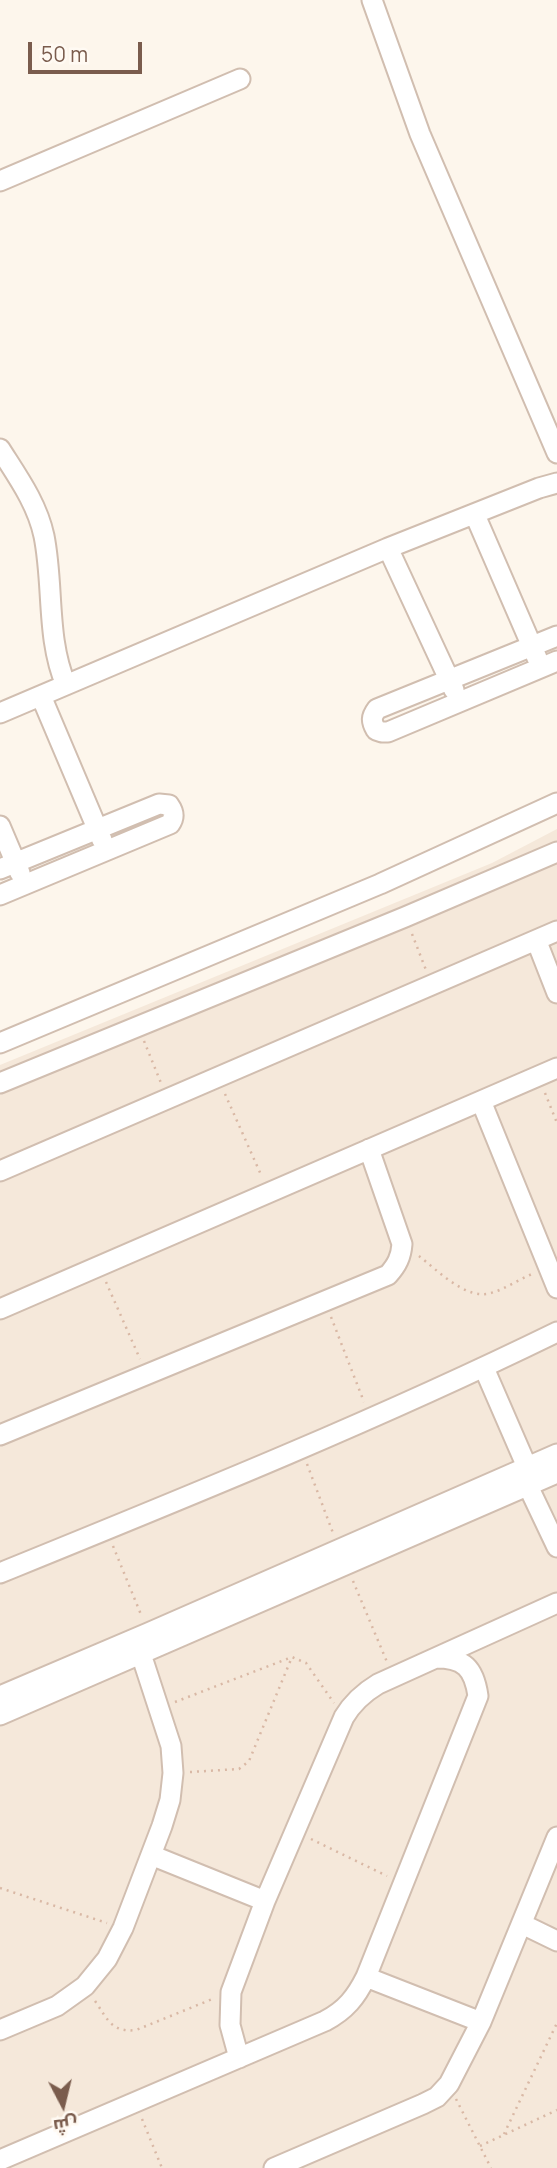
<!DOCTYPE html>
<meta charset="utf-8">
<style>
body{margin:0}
#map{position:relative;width:557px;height:2168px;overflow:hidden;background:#fdf6ec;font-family:Manrope,Cairo,sans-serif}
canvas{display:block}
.north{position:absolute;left:28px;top:2070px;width:70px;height:70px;-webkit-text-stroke:5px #fffaf3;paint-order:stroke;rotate:173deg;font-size:19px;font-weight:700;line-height:28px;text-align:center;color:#7a5c4d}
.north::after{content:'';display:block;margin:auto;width:24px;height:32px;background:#7a5c4d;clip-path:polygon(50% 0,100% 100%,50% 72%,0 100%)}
.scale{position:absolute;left:28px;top:42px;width:114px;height:32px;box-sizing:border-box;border:4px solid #7a5c4d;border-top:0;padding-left:9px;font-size:21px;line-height:24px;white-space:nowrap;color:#7a5c4d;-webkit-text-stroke:5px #fffaf3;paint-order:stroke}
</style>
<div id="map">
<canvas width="557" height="2168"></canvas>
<div class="north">ش</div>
<div class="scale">50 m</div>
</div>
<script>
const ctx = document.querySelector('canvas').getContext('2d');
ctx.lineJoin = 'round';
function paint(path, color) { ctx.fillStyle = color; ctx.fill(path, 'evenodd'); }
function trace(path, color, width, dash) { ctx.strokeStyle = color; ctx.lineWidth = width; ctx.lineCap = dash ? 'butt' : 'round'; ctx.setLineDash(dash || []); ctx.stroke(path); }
const residential = new Path2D(`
 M557 829V2168H0V1065L492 863Z`);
const path = new Path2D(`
 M412 934 426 970
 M144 1041 161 1083
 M545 1093 557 1123
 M225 1094 262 1177
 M419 1256C437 1270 467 1301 491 1293 505 1289 518 1280 532 1274
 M106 1282 140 1359
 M331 1317 364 1402
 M307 1464 333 1533
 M113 1546 142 1617
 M353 1581 387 1662
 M175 1702 292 1657 306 1663 334 1703
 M190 1772 239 1769 249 1761 292 1657
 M311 1839 387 1876
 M0 1888 107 1923
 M95 2001C107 2018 111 2033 136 2030L215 1998
 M456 2099 491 2168
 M142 2119 162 2168
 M504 2134 557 2023
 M480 2146 557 2110`);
const minor = new Path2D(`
 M372 0 420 134 557 453
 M0 181 240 79
 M0 449C17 476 37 503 44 536 54 586 46 638 66 685
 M475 515 537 658
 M388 548 454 690
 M557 636 377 709C371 717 371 721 376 730L382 732H388L557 661
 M41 696 102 840
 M0 713 388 548 539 488 557 483
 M0 826 20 873
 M0 869 159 804 169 805C174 812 175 817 170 824L0 895
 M537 942 557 993
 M0 1043 380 884 557 803
 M0 1083 405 917 557 852
 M481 1101 557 1288
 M0 1171 557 931
 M0 1309 557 1068
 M484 1368 527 1467
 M0 1435 388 1275C397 1265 401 1257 402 1244L369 1149
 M528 1486 557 1547
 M0 1573C187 1497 375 1421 557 1332
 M0 1696 148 1633 557 1454
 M0 1715 557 1473
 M151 1855 265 1901
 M522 1924 557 1941
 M366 1977 481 2022
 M0 2030 57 2006 85 1986 107 1959 123 1928 162 1826 170 1800 173 1773 171 1746 141 1654
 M239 2058 230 2025 231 1992 265 1901 344 1717C353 1702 363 1693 378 1684L557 1603
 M0 2160 325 2021C346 2010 356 1997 366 1977L478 1696C474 1668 464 1658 436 1658
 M274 2168 423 2104 437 2097 449 2084 481 2022 557 1837`);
paint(residential, '#f5e8da');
trace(minor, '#d1beb0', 23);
trace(path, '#d9b8a5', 2.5, [2, 5]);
trace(minor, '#fff', 19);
</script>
